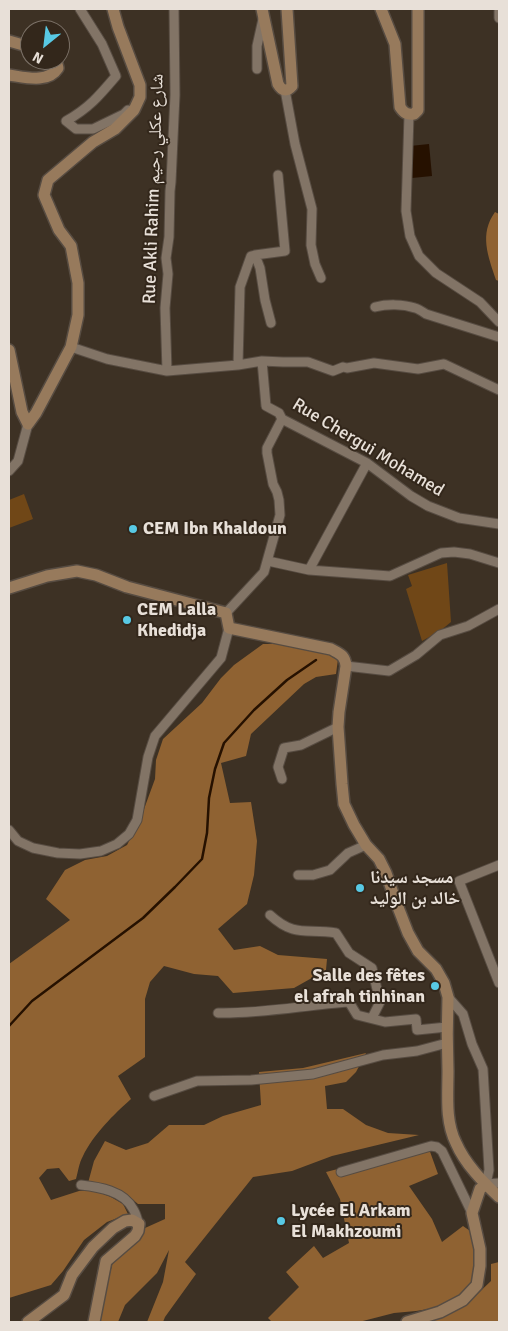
<!DOCTYPE html>
<meta charset="utf-8">
<style>
body{margin:0}
#map{position:relative;width:508px;height:1331px;overflow:hidden;background:#3d3124;font-family:Signika,sans-serif}
canvas{display:block}
.frame{position:absolute;inset:0;border:10px solid #e8e0d8;pointer-events:none}
.north{position:absolute;left:20px;top:20px;width:50px;height:50px;box-sizing:border-box;background:#33271b;border:1px solid #7b7167;border-radius:50%;rotate:209deg;font-size:14px;font-weight:700;line-height:20px;text-align:center;color:#e8e0d8}
.north::after{content:'';display:block;margin:auto;width:18px;height:22px;background:#58c9e4;clip-path:polygon(50% 0,100% 100%,50% 72%,0 100%)}
</style>
<div id="map">
<canvas width="508" height="1331"></canvas>
<div class="frame"></div>
<div class="north">N</div>
</div>
<script>
const ctx = document.querySelector('canvas').getContext('2d');
ctx.lineJoin = 'round';
function paint(path, color) { ctx.fillStyle = color; ctx.fill(path, 'evenodd'); }
function trace(path, color, width, dash) { ctx.strokeStyle = color; ctx.lineWidth = width; ctx.lineCap = dash ? 'butt' : 'round'; ctx.setLineDash(dash || []); ctx.stroke(path); }
function label(font, color, halo, rows, align = 'center') {
  ctx.font = font + ' Signika,"Noto Naskh Arabic",sans-serif'; ctx.lineWidth = 4; ctx.setLineDash([]); ctx.textBaseline = 'middle'; ctx.strokeStyle = halo; ctx.fillStyle = color; for (const [text, x, y, turn = 0] of rows) {
    ctx.save(); ctx.translate(x, y); ctx.rotate((+turn || 0) * Math.PI / 180); ctx.textAlign = isNaN(turn) ? turn : align; if (halo) ctx.strokeText(text, 0, 0); ctx.fillText(text, 0, 0); ctx.restore();
  }
}
const green = new Path2D(`
 M24 494 33 519 9 528V500Z
 M447 563 451 622 440 631 422 641 406 589 412 586 408 575Z`);
const forest = new Path2D(`
 M495 212 499 214V281L496 280C488 256 479 234 495 212Z
 M263 644H298L329 649 338 659 336 674 316 677 304 684 251 734 246 756 221 763 230 803 251 802 257 841 254 875 247 904 218 929 234 950 260 946 278 955 327 959 326 970 294 988 233 993 218 976 194 974 164 966 150 982 145 999V1057L118 1076 131 1099C114 1114 93 1135 83 1156 79 1163 78 1172 76 1179L69 1181 59 1168 47 1169 39 1178 51 1200 79 1191 93 1190 111 1197 123 1204 128 1214 107 1222 84 1240 63 1271 51 1285 9 1298V964L70 920 46 899 65 870 85 860 107 856 127 845 140 820 155 779 156 760 163 739 202 703 221 678 234 665Z
 M366 1053 356 1072 346 1082 325 1086 327 1109H343L366 1125 388 1133 419 1135 332 1156 292 1171 253 1177 185 1262 196 1274 165 1317 163 1322H147L163 1282 169 1250 157 1273 125 1305 118 1322H93L102 1303 115 1254 135 1239 145 1228 165 1219V1204H138C119 1187 113 1186 88 1183L94 1161 105 1141 126 1150 148 1143 169 1125H204L223 1116 261 1105 259 1072 303 1068Z
 M428 1146 438 1174 409 1186 432 1219 442 1242 463 1226 473 1233 476 1253 474 1284 458 1299 435 1308 416 1311 394 1313 359 1322H272L268 1318 299 1287 286 1272 314 1246 323 1258 349 1243 340 1199 326 1172Z
 M499 1262V1322H415L441 1316 470 1301 491 1281V1264Z`);
const water = new Path2D(`
 M429 144 432 176 412 178 410 146Z`);
const stream = new Path2D(`
 M9 1026 32 1001 143 918 175 887 202 859 207 833 209 798 215 769 224 743 254 710 287 680 316 660`);
const street = new Path2D(`
 M80 9 102 44 116 76C99 96 89 108 66 121L76 129H93L124 114 128 110
 M499 11V18
 M257 69V46L263 19
 M285 90 295 144 312 209 311 245 315 264 321 278
 M409 115 406 211 410 236 419 256 436 273 480 302 499 322
 M375 307C387 304 403 304 415 308 419 309 423 312 426 314L499 337
 M271 323 265 300 260 268 255 255 285 251 278 175
 M71 347 107 359 167 371 238 365 262 361 283 362H308L333 371 343 367 347 368 374 363 418 369 444 364 499 390
 M262 361 266 406 279 413 282 419 367 463 411 496 428 506 459 518 499 524
 M238 365 240 287 251 256 255 255
 M167 371 165 308 168 274 166 258 169 237 170 191 171 182 175 95 174 9
 M9 471 18 461 28 424
 M268 561 309 570 390 576 441 553 454 552 470 554 499 563
 M309 570 367 463
 M226 613 264 572 280 515 279 500 277 492 273 484 267 453V448L282 419
 M346 666 389 671 416 655 440 635 468 626 499 609
 M282 779 278 767 284 748 301 745 338 727
 M9 830 18 841 33 848 58 853 80 854 101 851 117 844 129 834 137 820 148 757 155 736 221 658 229 628
 M499 865 459 881 499 983
 M298 875H313L330 870 348 853 366 845
 M270 915C295 938 307 928 336 933L349 953 372 968 380 1002 372 1018
 M448 997 463 1014 472 1044 483 1069 489 1170 486 1184
 M218 1013C262 1014 305 1005 349 1002L357 1015 385 1022 416 1019 417 1030 447 1027
 M154 1096 197 1081 251 1080 313 1074 383 1055 417 1051 447 1043
 M341 1172 431 1146 437 1147 442 1151 472 1213
 M486 1184 499 1183
 M81 1185C99 1187 124 1191 133 1209 136 1213 137 1219 139 1224`);
const secondary = new Path2D(`
 M262 9 278 84C282 91 287 92 292 86L287 9
 M381 9 395 44 400 107C404 113 407 115 414 114L418 110V9
 M9 41 30 47
 M9 75C24 77 48 84 58 68L56 60
 M9 350 22 412 28 424 36 413 71 347 78 315V283L71 246 59 230 44 195 48 180 93 142 115 129 134 110 140 97V85L118 27 113 9
 M9 588 47 576 77 571 96 575 127 587 226 613 229 628 331 649C340 654 345 655 346 666L339 712 338 727 342 784 344 804 354 825 366 845 379 859 386 873 396 902 408 933 418 951 436 969 444 983 448 997C447 1022 447 1046 448 1071 448 1095 445 1121 456 1143 465 1164 483 1182 499 1197
 M28 1322 64 1295 72 1275 93 1247 113 1228 125 1221 132 1220 139 1224 138 1231 135 1236 106 1261 94 1322
 M407 1322 440 1312 463 1300 477 1285 480 1266V1249L472 1213 480 1189 486 1184`);
const markers = [
 [133,529,5,"#58c9e4"],
 [127,620,5,"#58c9e4"],
 [360,888,5,"#58c9e4"],
 [435,986,5,"#58c9e4"],
 [281,1221,5,"#58c9e4"]
];
const streetNames = [
 ["Rue Akli Rahim شارع عكلي رحيم",154,189,-88],
 ["Rue Chergui Mohamed",368,448,31]
];
const poiNames = [
 ["CEM Ibn Khaldoun",143,529],
 ["CEM Lalla",137,610],
 ["Khedidja",137,631],
 ["مسجد سيدنا",370,878],
 ["خالد بن الوليد",370,899],
 ["Salle des fêtes",425,976,"right"],
 ["el afrah tinhinan",425,997,"right"],
 ["Lycée El Arkam",291,1211],
 ["El Makhzoumi",291,1232]
];
paint(green, '#704717');
paint(forest, '#8f6232');
paint(water, '#261100');
trace(stream, '#261100', 2.5);
trace(street, '#574c42', 11);
trace(secondary, '#574c42', 14);
trace(street, '#827466', 9);
trace(secondary, '#977a5c', 11);
for (const [x, y, r, color] of markers) { const dot = new Path2D(); dot.arc(x, y, r, 0, 2 * Math.PI); ctx.fillStyle = color; ctx.fill(dot); trace(dot, '#33271b', 2); }
label('18px', '#e8e0d8', '#33271b', streetNames);
label('bold 18px', '#e8e0d8', '#33271b', poiNames, 'left');
</script>
